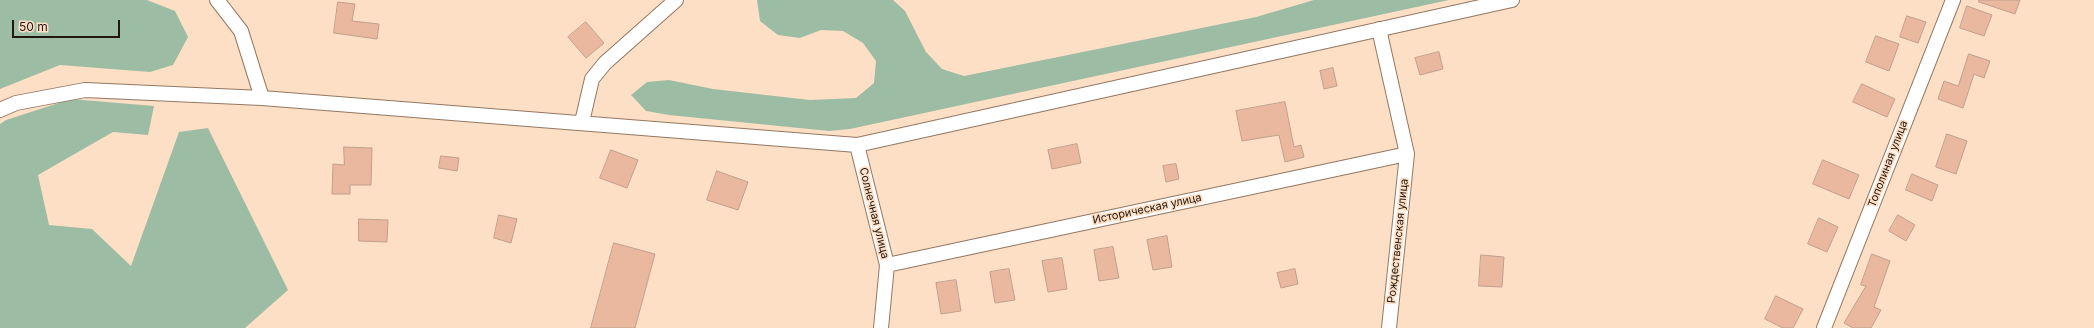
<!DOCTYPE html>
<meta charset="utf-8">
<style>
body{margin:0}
#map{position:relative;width:2094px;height:328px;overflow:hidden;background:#fddfc6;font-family:Inter,sans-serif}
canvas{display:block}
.scale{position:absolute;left:12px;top:20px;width:108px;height:18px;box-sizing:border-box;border:2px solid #21170e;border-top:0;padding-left:5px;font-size:12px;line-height:14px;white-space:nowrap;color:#21170e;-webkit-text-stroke:3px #fddfc6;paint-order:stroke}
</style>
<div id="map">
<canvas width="2094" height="328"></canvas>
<div class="scale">50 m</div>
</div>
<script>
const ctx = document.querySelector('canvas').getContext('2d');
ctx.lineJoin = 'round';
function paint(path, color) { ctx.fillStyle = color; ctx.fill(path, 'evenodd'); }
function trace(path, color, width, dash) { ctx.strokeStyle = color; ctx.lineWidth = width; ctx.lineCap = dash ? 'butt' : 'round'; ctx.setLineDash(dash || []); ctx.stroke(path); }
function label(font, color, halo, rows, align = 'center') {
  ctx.font = font + ' Inter,sans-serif'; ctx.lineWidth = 3.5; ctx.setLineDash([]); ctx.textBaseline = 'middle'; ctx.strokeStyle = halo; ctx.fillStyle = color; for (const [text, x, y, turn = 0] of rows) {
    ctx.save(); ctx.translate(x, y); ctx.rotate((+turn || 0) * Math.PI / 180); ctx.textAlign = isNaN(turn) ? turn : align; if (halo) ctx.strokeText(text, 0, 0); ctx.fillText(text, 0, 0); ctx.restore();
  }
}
const green = new Path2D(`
 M0 0H147L175 11 188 37 173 65 150 72 60 65 0 89Z
 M757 0H893L905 11 926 52 942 69 964 76 1256 17 1314 0H1449L850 129 829 131 669 115 646 111 631 95 647 82 669 80 713 89 810 100 856 98 874 83 876 61 863 43 843 31 821 30 800 38 778 35 760 21Z
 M71 99 154 106 148 135 113 132 38 175 49 225 92 229 131 266 179 132 208 128 288 290 245 328H0V124L6 120Z`);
const building = new Path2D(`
 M1979 0H2020L2015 14 1979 2Z
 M338 2 355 4 352 21 379 24 377 39 334 33Z
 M1967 6 1992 15 1984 36 1960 28Z
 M1907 16 1926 22 1918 43 1900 37Z
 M586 22 604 43 586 58 568 37Z
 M1876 36 1899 44 1889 71 1866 62Z
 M1439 52 1443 69 1420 75 1415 58Z
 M1969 54 1990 61 1984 78 1974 74 1963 108 1938 99 1944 81 1958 86Z
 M1333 68 1337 86 1324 89 1320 71Z
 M1862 84 1895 99 1887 117 1853 102Z
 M1285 102 1294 147 1301 145 1304 157 1285 162 1279 135 1242 141 1236 111Z
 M1947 134 1967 141 1956 174 1936 167Z
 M1077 144 1081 163 1052 169 1048 150Z
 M344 147 372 148 371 185H350V194H332L333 164 344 165Z
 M611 150 638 160 627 188 600 178Z
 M441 156 459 158 457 171 439 168Z
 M1823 160 1859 175 1849 199 1813 184Z
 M1176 164 1179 179 1166 182 1163 166Z
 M717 171 748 182 738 210 707 200Z
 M1912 174 1938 185 1932 201 1906 190Z
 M499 215 517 219 511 243 494 238Z
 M1898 215 1915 225 1906 241 1889 231Z
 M1819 218 1838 227 1827 252 1808 244Z
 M359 219 388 220 387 242 359 241Z
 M1167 236 1172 267 1153 270 1147 240Z
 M614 243 655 254 635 328H591Z
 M1113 247 1119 278 1099 281 1094 250Z
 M1872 254 1890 261 1874 307 1881 310 1871 328H1853L1844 323 1866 286 1861 285Z
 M1481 255 1504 257 1502 287 1479 286Z
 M1062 258 1067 289 1048 292 1042 261Z
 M1009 269 1015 300 995 303 990 272Z
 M1295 269 1298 284 1281 288 1277 273Z
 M956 280 961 311 941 314 936 283Z
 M1776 296 1803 309 1793 328H1783L1765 319Z`);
const minor = new Path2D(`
 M217 0 241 31 262 98
 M1379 29 1407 154 1389 328
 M0 110 16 103 85 90 262 98 857 145 1512 0
 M582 122 592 79 605 63 676 0
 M857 145 887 265 881 328
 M887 265 1407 154
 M1824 328 1953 0`);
const streetNames = [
 ["Тополиная улица",1888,164,-69],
 ["Историческая улица",1147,209,-12],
 ["Солнечная улица",874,213,76],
 ["Рождественская улица",1398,241,-84]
];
paint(green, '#9cbda4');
paint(building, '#eab89e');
trace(building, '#c09f8d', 1);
trace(minor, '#937862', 16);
trace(minor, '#fff', 14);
label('11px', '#21170e', '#fddfc6', streetNames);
</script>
